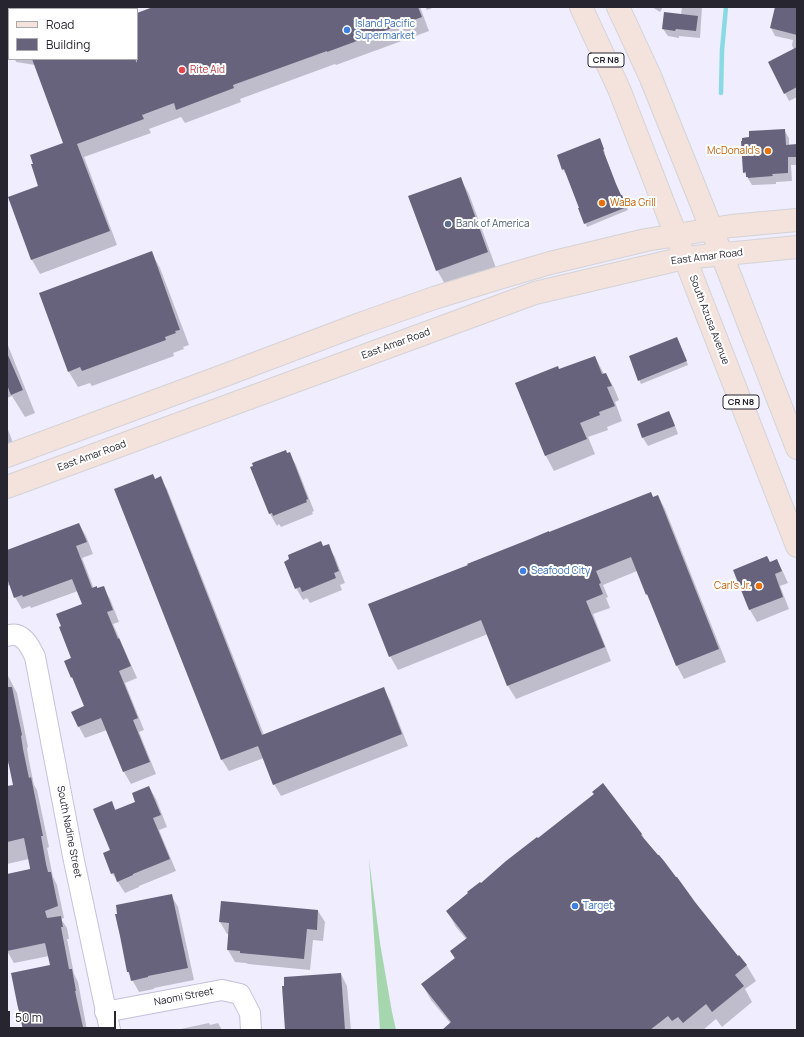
<!DOCTYPE html>
<style>
body{margin:0}
#map{position:relative;width:804px;height:1037px;overflow:hidden;background:#efedfe;font-family:Manrope,sans-serif}
canvas{display:block}
.frame{position:absolute;inset:0;border:8px solid #272530;pointer-events:none}
.legend{position:absolute;left:8px;top:8px;width:130px;height:52px;box-sizing:border-box;background:#fff;border:1px solid #a9a8ac;margin:0;padding:5px 7px;list-style:none;font-size:12px;color:#272530}
.legend li{display:flex;align-items:center;gap:8px;height:20px}
.legend b{width:20px;border:1px solid #a9a8ac}
.scale{position:absolute;left:8px;top:1011px;width:108px;height:18px;box-sizing:border-box;border:2px solid #272530;border-top:0;padding-left:5px;font-size:12px;line-height:14px;white-space:nowrap;color:#272530;-webkit-text-stroke:3px #fff;paint-order:stroke}
</style>
<div id="map">
<canvas width="804" height="1037"></canvas>
<div class="frame"></div>
<ul class="legend">
<li><b style="height:5px;background:#f4e3dc"></b>Road</li>
<li><b style="height:11px;background:#67637c"></b>Building</li>
</ul>
<div class="scale">50 m</div>
</div>
<script>
const ctx = document.querySelector('canvas').getContext('2d');
ctx.lineJoin = 'round';
function paint(path, color) { ctx.fillStyle = color; ctx.fill(path, 'evenodd'); }
function trace(path, color, width, dash) { ctx.strokeStyle = color; ctx.lineWidth = width; ctx.lineCap = dash ? 'butt' : 'round'; ctx.setLineDash(dash || []); ctx.stroke(path); }
function label(font, color, halo, rows, align = 'center') {
  ctx.font = font + ' Manrope,sans-serif'; ctx.lineWidth = 4; ctx.setLineDash([]); ctx.textBaseline = 'middle'; ctx.strokeStyle = halo; ctx.fillStyle = color; for (const [text, x, y, turn = 0] of rows) {
    ctx.save(); ctx.translate(x, y); ctx.rotate((+turn || 0) * Math.PI / 180); ctx.textAlign = isNaN(turn) ? turn : align; if (halo) ctx.strokeText(text, 0, 0); ctx.fillText(text, 0, 0); ctx.restore();
  }
}
const green = new Path2D(`
 M369 859 380 943 392 1012 396 1030H380Z`);
const shadow = new Path2D(`
 M91 7H111L112 9H86Z
 M156 7H420L429 31 336 65 335 64 240 99 241 102 185 123 181 117 149 129 151 133 84 157 117 245 40 274 32 260 9 198 40 186 64 144 35 65 16 62 15 59H137V14Z
 M425 7H435L427 10Z
 M652 7H657L659 8 660 7H663L660 12Z
 M682 7H702L700 38 679 36V38L668 36 663 29 681 15Z
 M776 7H797V97L789 101 785 93 794 50 792 45 793 40 775 36 771 28Z
 M784 130 789 138V145H797V165H791L792 181 776 182V184L754 185H752L744 172Z
 M601 142 605 153H604L618 189 628 210 587 227 566 172 565 173 563 169Z
 M460 178 469 194 496 268 446 286 437 270Z
 M151 252 160 268 189 345 183 347 184 349 173 353 174 356 92 386 90 383 78 387 69 372Z
 M677 338 688 365 641 384 630 356Z
 M7 343 35 413 25 417 12 396 7 398Z
 M595 357 604 374H606L614 388 619 400 615 402 622 421 607 427 608 430 588 437 595 454 554 471 546 456 517 384 559 371Z
 M669 412 673 420 678 434 648 446 643 438 638 424Z
 M7 427 15 448 7 451Z
 M289 453 296 465 314 511 312 512 313 514 281 527 279 524 277 526 270 514 252 468Z
 M160 478 167 489 264 735 383 688 390 700 408 746 281 796 274 784 264 758 229 771 222 760 116 490Z
 M658 496 665 509 726 662 684 679 677 666 651 603 647 594 637 571 603 585 608 597 606 598 610 608 593 614 611 661 516 699 508 686 488 634 398 670 390 656 653 498Z
 M79 524 86 536 93 554 82 558 94 589H97L103 587 110 599 119 622 113 624 137 678 125 683 144 730 139 732 156 774 131 784 124 772 107 730 85 738 79 727 85 707 65 661 73 658 83 605 78 591 31 608 30 606 22 609 15 597 10 585 7 586V551Z
 M328 546 335 557 345 583 340 585 342 590 310 603 307 598 303 600 296 588 324 547Z
 M777 560 783 572 788 583 780 586 789 609 757 622 750 610 734 570 770 563Z
 M7 674 17 693 28 747 27 748 29 761 34 785 37 790 49 847 47 848 53 877 57 885 64 918 61 919 67 928 69 939H67L74 974 78 982 87 1030H23L51 966 49 956 14 963 7 951V875L31 870 29 859 7 864V787L14 786 10 764H7Z
 M603 785 642 834 645 841 737 958 739 956 747 966 756 981 745 989 752 1002 722 1027 716 1019 703 1030H443L451 1024 431 1000 422 984 455 959 451 952 467 940 456 927 447 911 595 794Z
 M149 787 156 799 167 827 159 830 176 871 139 886V887L125 893 112 873 111 802 116 810 136 802Z
 M171 895 178 907 194 980 154 988V989L139 992 128 972Z
 M318 911 325 922 323 941 313 940 310 970 248 964 246 963 235 962 228 950 229 934H227L220 922Z
 M341 974 347 986 351 1030H286Z
 M209 1023 210 1025 218 1023 222 1030H176Z`);
const stream = new Path2D(`
 M721 93 722 50 726 7`);
const building = new Path2D(`
 M153 7H418L422 17 327 52V51L233 85 234 88 176 110 174 103 142 115 144 119 77 144 110 231 31 260 8 197 38 186 31 164H33L30 155 63 143 32 59H135L137 63V13Z
 M775 7H797V35L770 28Z
 M664 12 698 16 696 31 676 29 675 31 662 29Z
 M797 47V87L784 94 768 62Z
 M785 129 786 145 797 144V157H788V173L772 174 773 176 748 178V177H746V172L743 173 741 141H742V138L749 137V131Z
 M600 138 604 149 603 150 616 184 621 195H622L627 207 584 224 578 208H579L564 169 562 170 557 155Z
 M461 177 488 252 436 271 408 196Z
 M152 251 180 330 175 331 176 333 165 337 166 340 82 371 80 367 68 372 39 293Z
 M677 337 687 361 638 381 629 356Z
 M7 353 23 390 11 395 7 385Z
 M595 356 602 374 606 373 612 386 607 387 615 406 599 412 600 415 580 423 587 439 545 456 515 383 558 366 559 369Z
 M669 411 675 426 642 438 637 424Z
 M286 450 287 453 290 452 308 499 306 500 307 502 273 516 272 513 269 514 250 467 253 466 252 463Z
 M153 474 155 479 161 476 262 735 384 687 402 734 273 785 258 746 221 760 114 489Z
 M651 492 653 497 658 495 719 649 676 666 647 594 646 595 631 557 596 571 601 583 599 584 603 594 586 601 605 647 507 686 481 620 389 657 368 604 468 565 467 564 530 539 549 531V532Z
 M79 523 87 542 76 546 92 588 97 586V588L104 586 113 610 107 612 118 639 119 638 131 666 119 671 138 718 133 720 150 762 123 772 101 718 78 727 71 712 84 706 72 677 71 678 64 661 71 658 59 627 61 626 56 614 82 604 72 579 23 597 22 595 14 598 7 578V550Z
 M321 541 323 546 329 544 339 571 334 573 336 578 302 592 300 587 295 589 284 562 289 559 288 555Z
 M767 556 770 562 777 559 782 571 775 574 783 597 749 610 733 570Z
 M7 687H12L22 735 21 736 23 749 29 778 31 777 43 836H41L46 864 48 872H51L58 906 45 911 47 918 61 916 63 927H61L69 969H72L76 991H75L83 1027 81 1028V1030H63V1027L49 1030H23L17 1003 11 973 50 965 45 943 7 951V874L30 869V868L24 838 7 842V786L13 785 7 756Z
 M603 783 642 834 641 835 658 855H659L664 861 676 877H677L695 902 738 956 739 955 747 965 735 975 744 986 712 1012 706 1004 683 1023 678 1017 672 1021 668 1016 650 1030H442L451 1022 421 984 455 958 450 951 467 938 446 911 468 893 467 892 480 882 481 883 506 861 537 837 538 838 594 794 592 792Z
 M149 786 161 815 153 818 170 859 133 874V875L117 882 114 873 111 874 103 853 110 850 93 809 112 801 115 810 135 802 132 793Z
 M172 894 188 968 148 976V977L131 981 129 972H127L120 936 115 914H117L116 905Z
 M221 901 318 910 317 930 307 929 304 959 240 953V951L227 950 229 923 219 922Z
 M341 973 345 1030H285L282 986H284V977Z`);
const minor = new Path2D(`
 M7 636C22 630 30 646 35 657L73 856 110 1030
 M105 1012 222 990 240 994 250 1013 251 1030`);
const major = new Path2D(`
 M581 7 619 89 797 546
 M618 7 650 76 722 255 797 448
 M7 456 220 377 360 324 434 298 499 278 550 263 646 240 731 226 797 220
 M7 487 535 293 684 258 797 247`);
const markers = [
 [347,30,4,"#3f7fe0"],
 [182,70,4,"#e0444e"],
 [768,151,4,"#e8710a"],
 [602,203,4,"#e8710a"],
 [448,224,4,"#5c6f8a"],
 [523,571,4,"#3f7fe0"],
 [759,586,4,"#e8710a"],
 [575,906,4,"#3f7fe0"]
];
const shields = [
 [606,60,36],
 [741,402,36]
];
const shieldNames = [
 ["CR N8",606,60],
 ["CR N8",741,402]
];
const shopNames = [
 ["Island Pacific",355,24],
 ["Supermarket",355,36],
 ["Seafood City",531,571],
 ["Target",583,906]
];
const healthNames = [
 ["Rite Aid",190,70]
];
const foodNames = [
 ["McDonald's",760,151],
 ["WaBa Grill",610,203,"left"],
 ["Carl's Jr.",751,586]
];
const serviceNames = [
 ["Bank of America",456,224]
];
const streetNames = [
 ["East Amar Road",707,257,-7],
 ["South Azusa Avenue",709,320,69],
 ["East Amar Road",396,344,-20],
 ["East Amar Road",92,456,-20],
 ["South Nadine Street",69,832,79],
 ["Naomi Street",184,997,-11]
];
paint(green, '#a6d6ad');
paint(shadow, '#0003');
trace(stream, '#8adae5', 4.5);
paint(building, '#67637c');
trace(minor, '#c4c0dc', 22);
trace(major, '#d4d3d6', 24);
trace(minor, '#fff', 20);
trace(major, '#f4e3dc', 22);
for (const [x, y, r, color] of markers) { const dot = new Path2D(); dot.arc(x, y, r, 0, 2 * Math.PI); ctx.fillStyle = color; ctx.fill(dot); trace(dot, '#fff', 1.5); }
for (const [x, y, w] of shields) { const box = new Path2D(); box.roundRect(x - w / 2, y - 7, w, 14, 3); ctx.fillStyle = '#fff'; ctx.fill(box); trace(box, '#272530', 1); }
label('bold 9px', '#272530', null, shieldNames);
label('10px', '#366cbe', '#fff', shopNames, 'left');
label('10px', '#be3a42', '#fff', healthNames, 'left');
label('10px', '#c56008', '#fff', foodNames, 'right');
label('10px', '#4e5e75', '#fff', serviceNames, 'left');
label('10px', '#272530', '#fff', streetNames);
</script>
